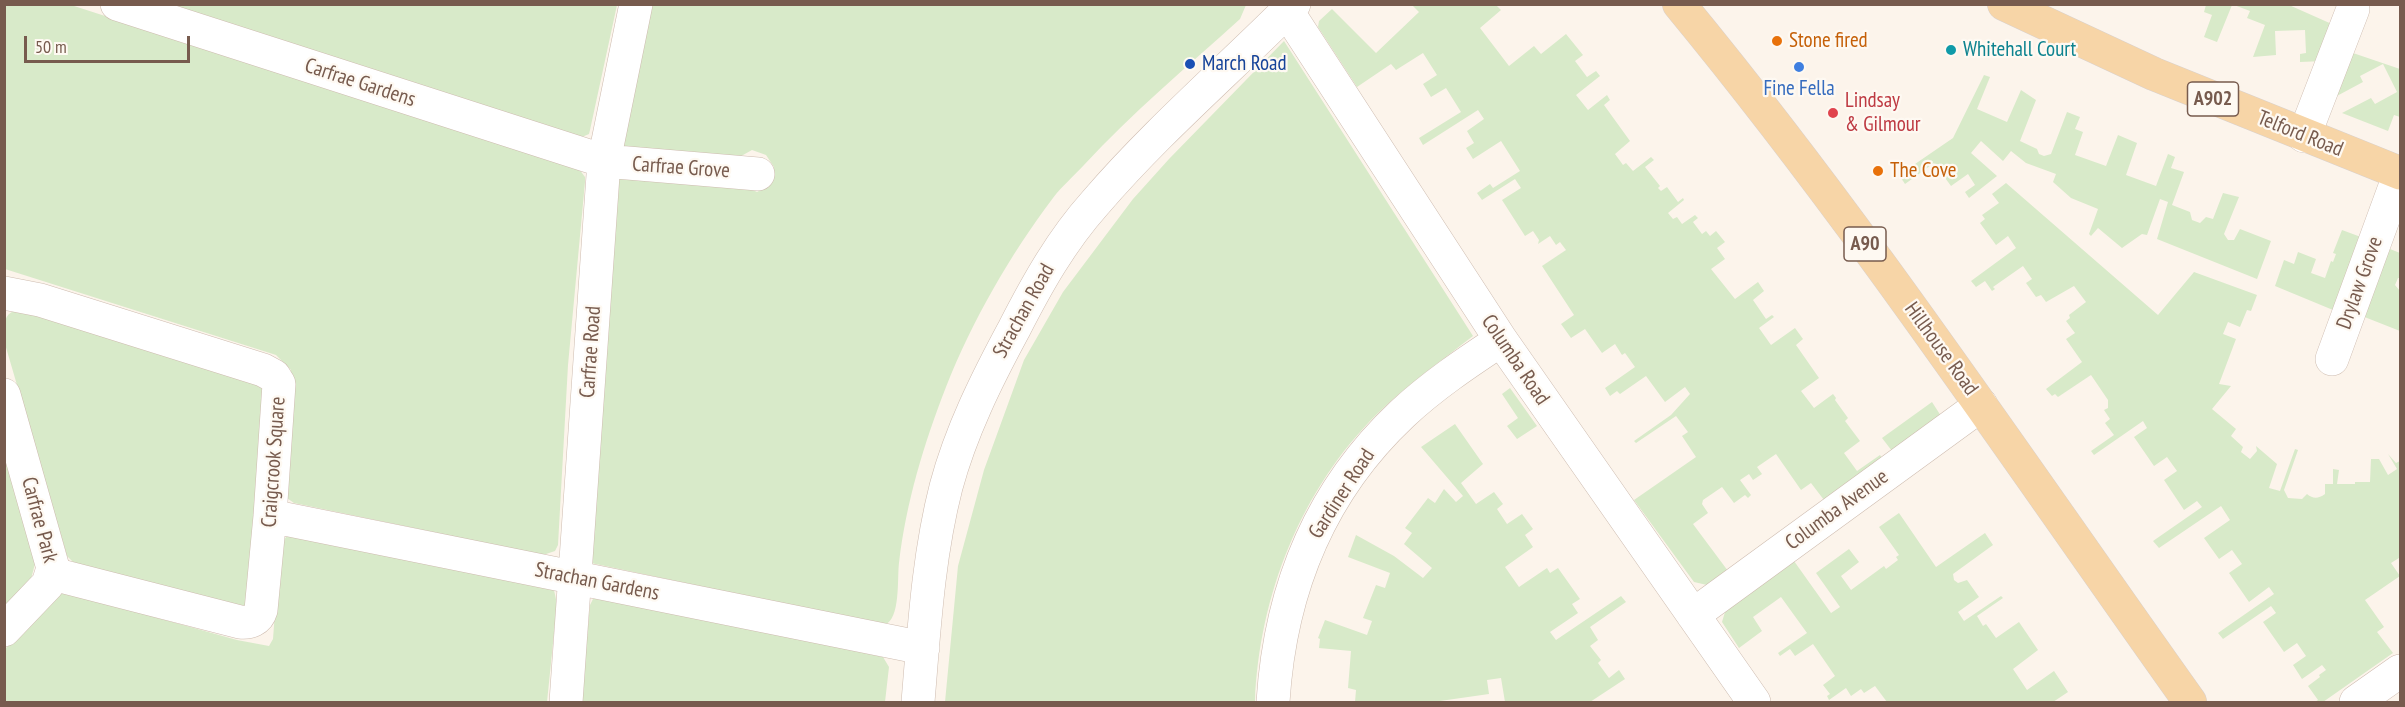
<!DOCTYPE html>
<style>
body{margin:0}
#map{position:relative;width:2405px;height:707px;overflow:hidden;background:#fcf4eb;font-family:"PT Sans Narrow",sans-serif}
canvas{display:block}
.frame{position:absolute;inset:0;border:6px solid #775b4e;pointer-events:none}
.scale{position:absolute;left:24px;top:36px;width:166px;height:27px;box-sizing:border-box;border:3px solid #775b4e;border-top:0;padding-left:8px;font-size:18px;line-height:21px;white-space:nowrap;color:#775b4e;-webkit-text-stroke:4px #fef9f2;paint-order:stroke}
</style>
<div id="map">
<canvas width="2405" height="707"></canvas>
<div class="frame"></div>
<div class="scale">50 m</div>
</div>
<script>
const ctx = document.querySelector('canvas').getContext('2d');
ctx.lineJoin = 'round';
function paint(path, color) { ctx.fillStyle = color; ctx.fill(path, 'evenodd'); }
function trace(path, color, width, dash) { ctx.strokeStyle = color; ctx.lineWidth = width; ctx.lineCap = dash ? 'butt' : 'round'; ctx.setLineDash(dash || []); ctx.stroke(path); }
function label(font, color, halo, rows, align = 'center') {
  ctx.font = font + ' "PT Sans Narrow",sans-serif'; ctx.lineWidth = 4.5; ctx.setLineDash([]); ctx.textBaseline = 'middle'; ctx.strokeStyle = halo; ctx.fillStyle = color; for (const [text, x, y, turn = 0] of rows) {
    ctx.save(); ctx.translate(x, y); ctx.rotate((+turn || 0) * Math.PI / 180); ctx.textAlign = isNaN(turn) ? turn : align; if (halo) ctx.strokeText(text, 0, 0); ctx.fillText(text, 0, 0); ctx.restore();
  }
}
const green = new Path2D(`
 M5 5H71L579 169 585 177V182L568 365 558 545 555 551 543 555 294 503 284 496 283 491 291 370 276 355 5 269Z
 M164 5H617L590 130 589 134 582 137Z
 M648 5H1246L1240 19C1187 67 1132 113 1084 165 1074 176 1062 186 1053 198 1010 255 972 321 946 387 924 443 906 503 899 563 897 578 901 620 884 625L591 563 618 178 732 180 757 192C766 188 773 177 774 167L766 155 752 150 734 160 624 148 622 144Z
 M1412 5H1496L1501 10 1480 28 1509 66 1534 46 1541 54 1566 34 1583 55 1575 61 1587 77 1596 71 1600 76 1576 95 1588 110 1607 95 1610 100 1604 105 1630 141 1615 154 1623 165 1626 163 1633 171 1651 157 1654 160 1645 167 1660 186 1658 188 1661 191 1667 187 1678 202 1683 198 1684 200 1668 213 1673 219 1677 217 1682 224 1695 215 1698 218 1693 222 1702 234 1706 231 1710 236 1716 231 1725 242 1717 248 1725 259 1711 269 1735 299 1758 282 1764 291 1753 300 1766 319 1772 315 1774 317 1759 328 1771 345 1795 328 1803 339 1796 345 1819 378 1801 391 1814 408 1833 394 1836 398 1835 400 1848 418 1845 421 1860 441 1844 453 1857 471 1880 455 1882 458 1824 500 1811 483 1801 490 1776 454 1757 467 1762 474 1753 480 1749 474 1740 480 1751 495 1748 498 1745 495 1734 503 1722 487 1703 500 1702 504 1708 513 1693 524 1728 571 1707 585 1694 582 1634 500 1696 457 1682 436 1688 432 1676 416 1636 443 1634 441 1671 415 1690 394 1685 387 1665 402 1646 376 1620 394 1617 391 1610 396 1605 388 1635 367 1625 353 1622 355 1615 344 1602 353 1585 329 1571 338 1561 324 1574 315 1542 266 1566 250 1560 242 1556 245 1550 236 1538 244 1539 240 1533 231 1525 236 1502 200 1521 188 1515 179 1482 200 1477 193 1490 184 1493 188 1520 171 1501 141 1473 159 1466 148 1474 143 1467 131 1484 119 1478 110 1423 145 1419 138 1461 112 1446 88 1431 97 1423 84 1437 75 1423 53 1396 70 1391 64 1357 87 1318 27 1319 21 1332 9 1376 53 1419 12Z
 M2206 5H2232L2217 42 2204 37 2212 15 2204 12Z
 M2234 5H2289L2334 25 2324 61 2300 62V54L2306 53 2305 30 2275 31 2276 55 2253 57 2265 25 2247 18 2250 11Z
 M1284 41 1473 336C1441 361 1407 385 1377 414 1301 489 1259 596 1255 702H945L958 566 984 470 1024 360 1063 292 1133 199 1169 159Z
 M2353 53 2400 69V117L2394 115 2388 131 2342 113 2371 98 2375 104 2397 92 2383 64 2360 76 2363 82 2335 97Z
 M1984 75 1990 77 1977 109 2007 122 2021 90 2036 100 2020 141 2037 149 2039 154 2044 156 2051 154 2067 112 2080 117 2075 129 2083 132 2075 155 2106 166 2118 135 2137 143 2126 175 2156 186 2168 154 2175 157 2171 168 2184 172 2172 205 2190 212 2192 220 2200 223 2206 217 2213 219 2223 193 2239 197 2224 234 2228 240H2234L2240 229 2271 241 2257 279 2157 239 2168 202 2160 199 2147 235 2142 234 2122 248 2098 228 2091 236 2089 234 2098 209 2071 198 2053 182 2056 174 2026 163 2011 151 2003 161 1981 141 1971 153 1997 176 1969 198 1965 192 1975 185 1968 174 1951 186 1934 163 1905 184 1899 175 1953 138Z
 M2006 183 2158 315 2194 272 2257 295 2251 311 2247 310 2240 327 2228 322 2223 334 2236 339 2219 384 2231 386 2212 409 2236 429 2231 436 2243 447 2241 452 2250 459 2257 451 2256 446 2277 464 2269 488 2280 491 2295 449 2298 450 2284 490 2288 498 2302 499 2307 494C2313 499 2318 499 2325 494V484H2333V469L2339 470 2337 484H2355V482H2370L2371 459H2379L2388 475 2397 469 2388 454 2396 463 2400 461V560L2399 558 2391 563 2400 576 2365 600 2384 627 2377 632 2393 653 2323 702H2315L2318 700 2308 686 2320 677 2319 675 2326 670 2322 665 2302 679 2293 665 2306 656 2297 643 2284 652 2263 622 2276 613 2271 606 2223 639 2218 633 2274 594 2269 587 2249 602 2229 573 2242 564 2232 550 2219 559 2204 538 2230 520 2221 506 2159 548 2153 541 2202 507 2197 501 2184 510 2164 480 2177 471 2167 457 2154 466 2134 437 2147 428 2143 421 2094 455 2091 451 2114 435 2105 423 2110 419 2104 410 2108 408V400L2091 375 2058 397 2055 394 2052 396 2046 389 2082 362 2066 339 2075 333 2066 321 2070 318 2069 315 2086 302 2074 286 2046 302 2041 295 2036 297 2026 283 2032 279 2023 266 1993 287 1995 289 1992 291 1985 281 1976 287 1971 281 2016 248 2008 236 1996 245 1980 223 1985 219 1982 215 1999 203 1992 194Z
 M2342 230 2369 240 2333 310 2275 286 2284 260 2294 264 2298 252 2316 259 2311 273 2325 278 2331 261 2333 262 2336 254 2333 253Z
 M2385 247 2400 253V278H2398L2395 285 2400 291V331L2362 316Z
 M22 309 257 381 263 388 248 602 243 608 75 564 67 556 5 344C5 326 0 312 22 309Z
 M1510 388 1537 426 1517 439 1507 426 1518 418 1502 394Z
 M1932 402 1941 416 1892 451 1882 438Z
 M1455 424 1483 464 1461 483 1476 504 1494 492 1503 504 1497 509 1507 524 1522 514 1533 529 1525 535 1533 547 1505 567 1519 587 1547 568 1550 573 1558 568 1580 599 1572 604 1578 613 1550 632 1556 640 1621 596 1626 602 1590 627 1598 640 1590 646 1601 660 1598 663 1609 678 1619 670 1625 679 1590 702H1505L1501 678 1487 680 1489 694 1433 702H1355L1356 690 1348 688 1351 651 1319 648 1320 639 1318 638 1325 620 1367 635 1372 621 1363 618 1376 585 1385 588 1390 573 1348 557 1356 535 1394 556 1423 578 1432 568 1404 544 1412 533 1405 528 1428 498 1435 503 1444 489 1456 502 1463 496 1421 447Z
 M4 452 36 560 31 579 4 608Z
 M1899 513 1936 567 1985 533 1993 545 1953 574 1954 580 1958 583 1967 580 1979 597 1958 612 1964 621 2001 596 2003 598 1977 616 1983 626 1986 624 1996 638 2019 622 2038 650 2013 669 2027 690 2054 671 2068 692 2053 702H1887L1875 686 1864 693 1861 689 1851 696 1846 688 1829 700 1827 696 1830 694 1823 685 1835 676 1813 644 1795 656 1790 649 1780 656 1778 653 1807 633 1781 597 1753 617 1762 631 1739 648 1722 622 1725 612 1794 561 1831 613 1840 607 1816 573 1849 549 1859 562 1841 576 1851 590 1884 566 1886 569 1898 560 1896 557 1899 555 1879 527Z
 M288 535 554 590 557 604 547 702H5V649L61 591 237 640 269 646 273 639 280 544Z
 M600 597 883 657 889 667 885 702H581L590 605 593 599Z`);
const minor = new Path2D(`
 M117 4 604 161 758 174
 M1287 11 1501 340 1754 702
 M2304 136 2353 9
 M4 293 40 300 263 370 274 376 279 384 270 516 261 610C258 620 250 623 240 622L53 574
 M2332 359 2400 173
 M4 395 53 568 48 584 4 630
 M270 516 923 648
 M1693 615 1981 405
 M566 702 604 161 636 4
 M918 702C924 631 928 557 946 487 961 431 987 379 1014 329 1037 284 1061 241 1095 203 1156 132 1227 71 1294 4
 M1273 702C1280 591 1319 492 1402 414 1432 386 1466 363 1501 340
 M2356 702 2400 671`);
const major = new Path2D(`
 M1679 4C1863 227 2023 468 2190 702
 M2004 4 2154 74 2400 173`);
const markers = [
 [1777,41,6,"#e8710a"],
 [1951,50,6,"#0f9aa8"],
 [1190,64,6,"#1a4fb4"],
 [1799,67,6,"#3f7fe0"],
 [1833,113,6,"#e0444e"],
 [1878,171,6,"#e8710a"]
];
const shields = [
 [2213,99,51],
 [1865,244,42]
];
const shieldNames = [
 ["A902",2213,99],
 ["A90",1865,244]
];
const foodNames = [
 ["Stone fired",1789,41],
 ["The Cove",1890,171]
];
const cultureNames = [
 ["Whitehall Court",1963,50]
];
const transitNames = [
 ["March Road",1202,64]
];
const streetNames = [
 ["Carfrae Gardens",360,83,18],
 ["Telford Road",2300,134,22],
 ["Carfrae Grove",681,168,4],
 ["Drylaw Grove",2360,283,-70],
 ["Strachan Road",1024,311,-61],
 ["Hillhouse Road",1941,349,54],
 ["Carfrae Road",591,352,-86],
 ["Columba Road",1515,360,56],
 ["Craigcrook Square",274,462,-86],
 ["Gardiner Road",1342,494,-57],
 ["Columba Avenue",1837,510,-36],
 ["Carfrae Park",39,520,75],
 ["Strachan Gardens",597,582,11]
];
const shopNames = [
 ["Fine Fella",1799,89]
];
const healthNames = [
 ["Lindsay",1845,101],
 ["& Gilmour",1845,125]
];
paint(green, '#d8eac9');
trace(minor, '#cebcb0', 34);
trace(major, '#d9d1cd', 34);
trace(minor, '#fff', 33);
trace(major, '#f7d5a7', 33);
for (const [x, y, r, color] of markers) { const dot = new Path2D(); dot.arc(x, y, r, 0, 2 * Math.PI); ctx.fillStyle = color; ctx.fill(dot); trace(dot, '#fef9f2', 2); }
for (const [x, y, w] of shields) { const box = new Path2D(); box.roundRect(x - w / 2, y - 17, w, 34, 4.5); ctx.fillStyle = '#fef9f2'; ctx.fill(box); trace(box, '#775b4e', 1.5); }
label('bold 20px', '#775b4e', null, shieldNames);
label('21px', '#c56008', '#fef9f2', foodNames, 'left');
label('21px', '#0d838f', '#fef9f2', cultureNames, 'left');
label('21px', '#164399', '#fef9f2', transitNames, 'left');
label('21px', '#775b4e', '#fef9f2', streetNames);
label('21px', '#366cbe', '#fef9f2', shopNames);
label('21px', '#be3a42', '#fef9f2', healthNames, 'left');
</script>
